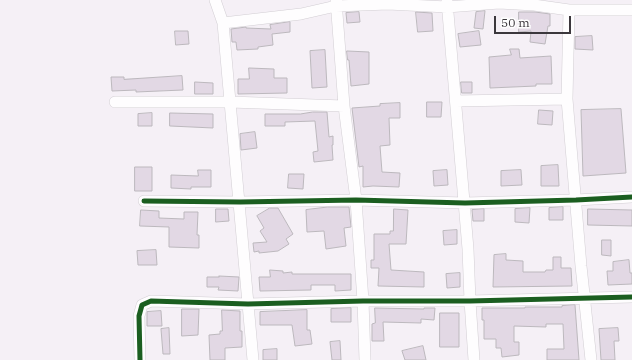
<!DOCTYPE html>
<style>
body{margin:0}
#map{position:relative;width:632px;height:360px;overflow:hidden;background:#f5f0f6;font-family:"IBM Plex Serif",serif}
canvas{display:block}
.scale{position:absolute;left:494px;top:16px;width:77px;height:18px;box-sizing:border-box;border:2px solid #3b373c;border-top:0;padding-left:5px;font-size:12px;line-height:14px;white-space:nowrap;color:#3b373c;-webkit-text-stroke:3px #fefefe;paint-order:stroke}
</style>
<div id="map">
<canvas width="632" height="360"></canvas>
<div class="scale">50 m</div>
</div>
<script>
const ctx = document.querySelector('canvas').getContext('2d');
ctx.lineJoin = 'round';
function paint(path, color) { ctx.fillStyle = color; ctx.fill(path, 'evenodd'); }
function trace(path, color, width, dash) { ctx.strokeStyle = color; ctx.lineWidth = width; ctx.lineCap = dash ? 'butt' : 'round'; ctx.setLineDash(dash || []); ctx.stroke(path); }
const building = new Path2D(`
 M485 11 483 29 474 28 476 12Z
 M359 12 360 22 347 23 346 13Z
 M416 12 432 13 433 31 418 32Z
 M519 12H535L550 14V26H548L545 44 530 42 531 31 519 32Z
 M290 22V32L272 34 273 45 258 47V49L237 50 236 42H232L231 29 246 27V28L271 29 270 25Z
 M175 31H188L189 44 176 45Z
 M479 31 481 45 460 47 458 34Z
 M592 36 593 50 575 49V37Z
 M510 49H519L520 58 551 56 552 84H536V86L490 88 489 57 511 55Z
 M325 50 327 87 312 88 310 51Z
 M347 51 369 52V84L351 86 349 60H348Z
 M249 68 274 69V78H287V93L238 94V79H249Z
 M182 76 183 90 136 92V90L112 91 111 77H124V79Z
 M195 82 213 83V94H195Z
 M461 82H472V93H462Z
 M427 102H442L441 117H427Z
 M400 103V118H389L390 145 380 146 382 172 400 173 399 187 373 186 363 187V166L359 167 352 108 380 106V104Z
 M621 109 626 173 583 176 581 110Z
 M539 110 553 111 552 125 538 124Z
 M313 112H327L329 137 333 136V145H332L333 160 314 162 313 152 318 151 315 121 285 122V126H265V114H300Z
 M152 113V126H138V114Z
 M170 113 213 114V128L170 126Z
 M255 132 257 148 241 150 240 134Z
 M558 165 559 186H541V166Z
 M135 167H152V191H135Z
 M198 170H211V187H191V189L171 188V175L198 176Z
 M447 170 448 185 434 186 433 171Z
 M521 170 522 185 501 186V171Z
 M289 174H304L303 189 288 188Z
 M328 207H349L351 227 344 228 346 246 326 249 324 231 307 232 306 210Z
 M563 207V220H549V208Z
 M270 208H278L293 234 286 239 289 244 278 251 259 253V251L254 252 253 243 267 242 260 231 264 228 257 216Z
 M530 208 529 223 515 222V209Z
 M216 209H228L229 221 216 222Z
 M394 209 408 210 406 244H389L391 270 424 272V287L378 286 379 268H371V260H374V234H390V231H393Z
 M484 209V221H473L472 210Z
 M588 209 632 210V226L588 225Z
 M141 210 159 211V218L184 219V212H198L197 235H199V248L169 247V227L140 226Z
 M457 230V244L444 245 443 231Z
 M602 240H611V256L602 255Z
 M156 250 157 265H138L137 251Z
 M506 254V260L523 261V272H545L546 270H553V257H561V268H571L572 286 493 287 494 255Z
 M629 260 630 273H632V284L608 285 607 271H613V262Z
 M270 270 283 271V273L292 272V274H351V290L335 291V285H311V290L260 291 259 277H270Z
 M460 273V287L447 288 446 274Z
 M219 276 239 277 238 291 218 290 219 287H207V277H219Z
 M575 305 579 360H547V349H564L563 324H546V327L514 326V342H519V355L502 357 501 348H496V339H484V320H482V308H525V307H562V306Z
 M351 308V322H331V309Z
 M375 308 424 309V308H435L434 320 421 319V323L383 322 384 341H372V324L375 323Z
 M182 309H199L198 335 182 336Z
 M222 310 240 311V331H242V347L225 348V360H210L209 335 220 334V331H222Z
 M307 310V330H310L312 344 295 346 292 325H260V312Z
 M161 311 162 326H147V312Z
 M440 313H459V347H440Z
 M169 328 170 354H163L161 329Z
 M618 328 619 341H614L615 360H601L599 329Z
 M340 341 341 360H332L330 342Z
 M423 346 426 360H405L402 351Z
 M277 349V360H263V350Z`);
const minor = new Path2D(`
 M215 0 223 23 253 360
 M336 0 344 106 356 200 363 301 365 360
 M447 1 468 249 470 301 474 360
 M569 10 567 99 581 266 591 360
 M223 23 301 14 336 6 388 4 447 7 499 3 534 5 569 10H632
 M456 101 567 99
 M115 102H230L344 106
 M144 201 240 202 356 200 465 203 576 200 632 197
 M140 360 139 316 142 305 151 301 248 304 363 301H470L632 297`);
const cycleway = new Path2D(`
 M144 201 240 202 356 200 465 203 576 200 632 197
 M140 360 139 316 142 305 151 301 248 304 363 301H470L632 297`);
paint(building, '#e2d8e4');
trace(building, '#bcb8bd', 1);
trace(minor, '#d2ced3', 12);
trace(minor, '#fefdfe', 11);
trace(cycleway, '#1b5e20', 5);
</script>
